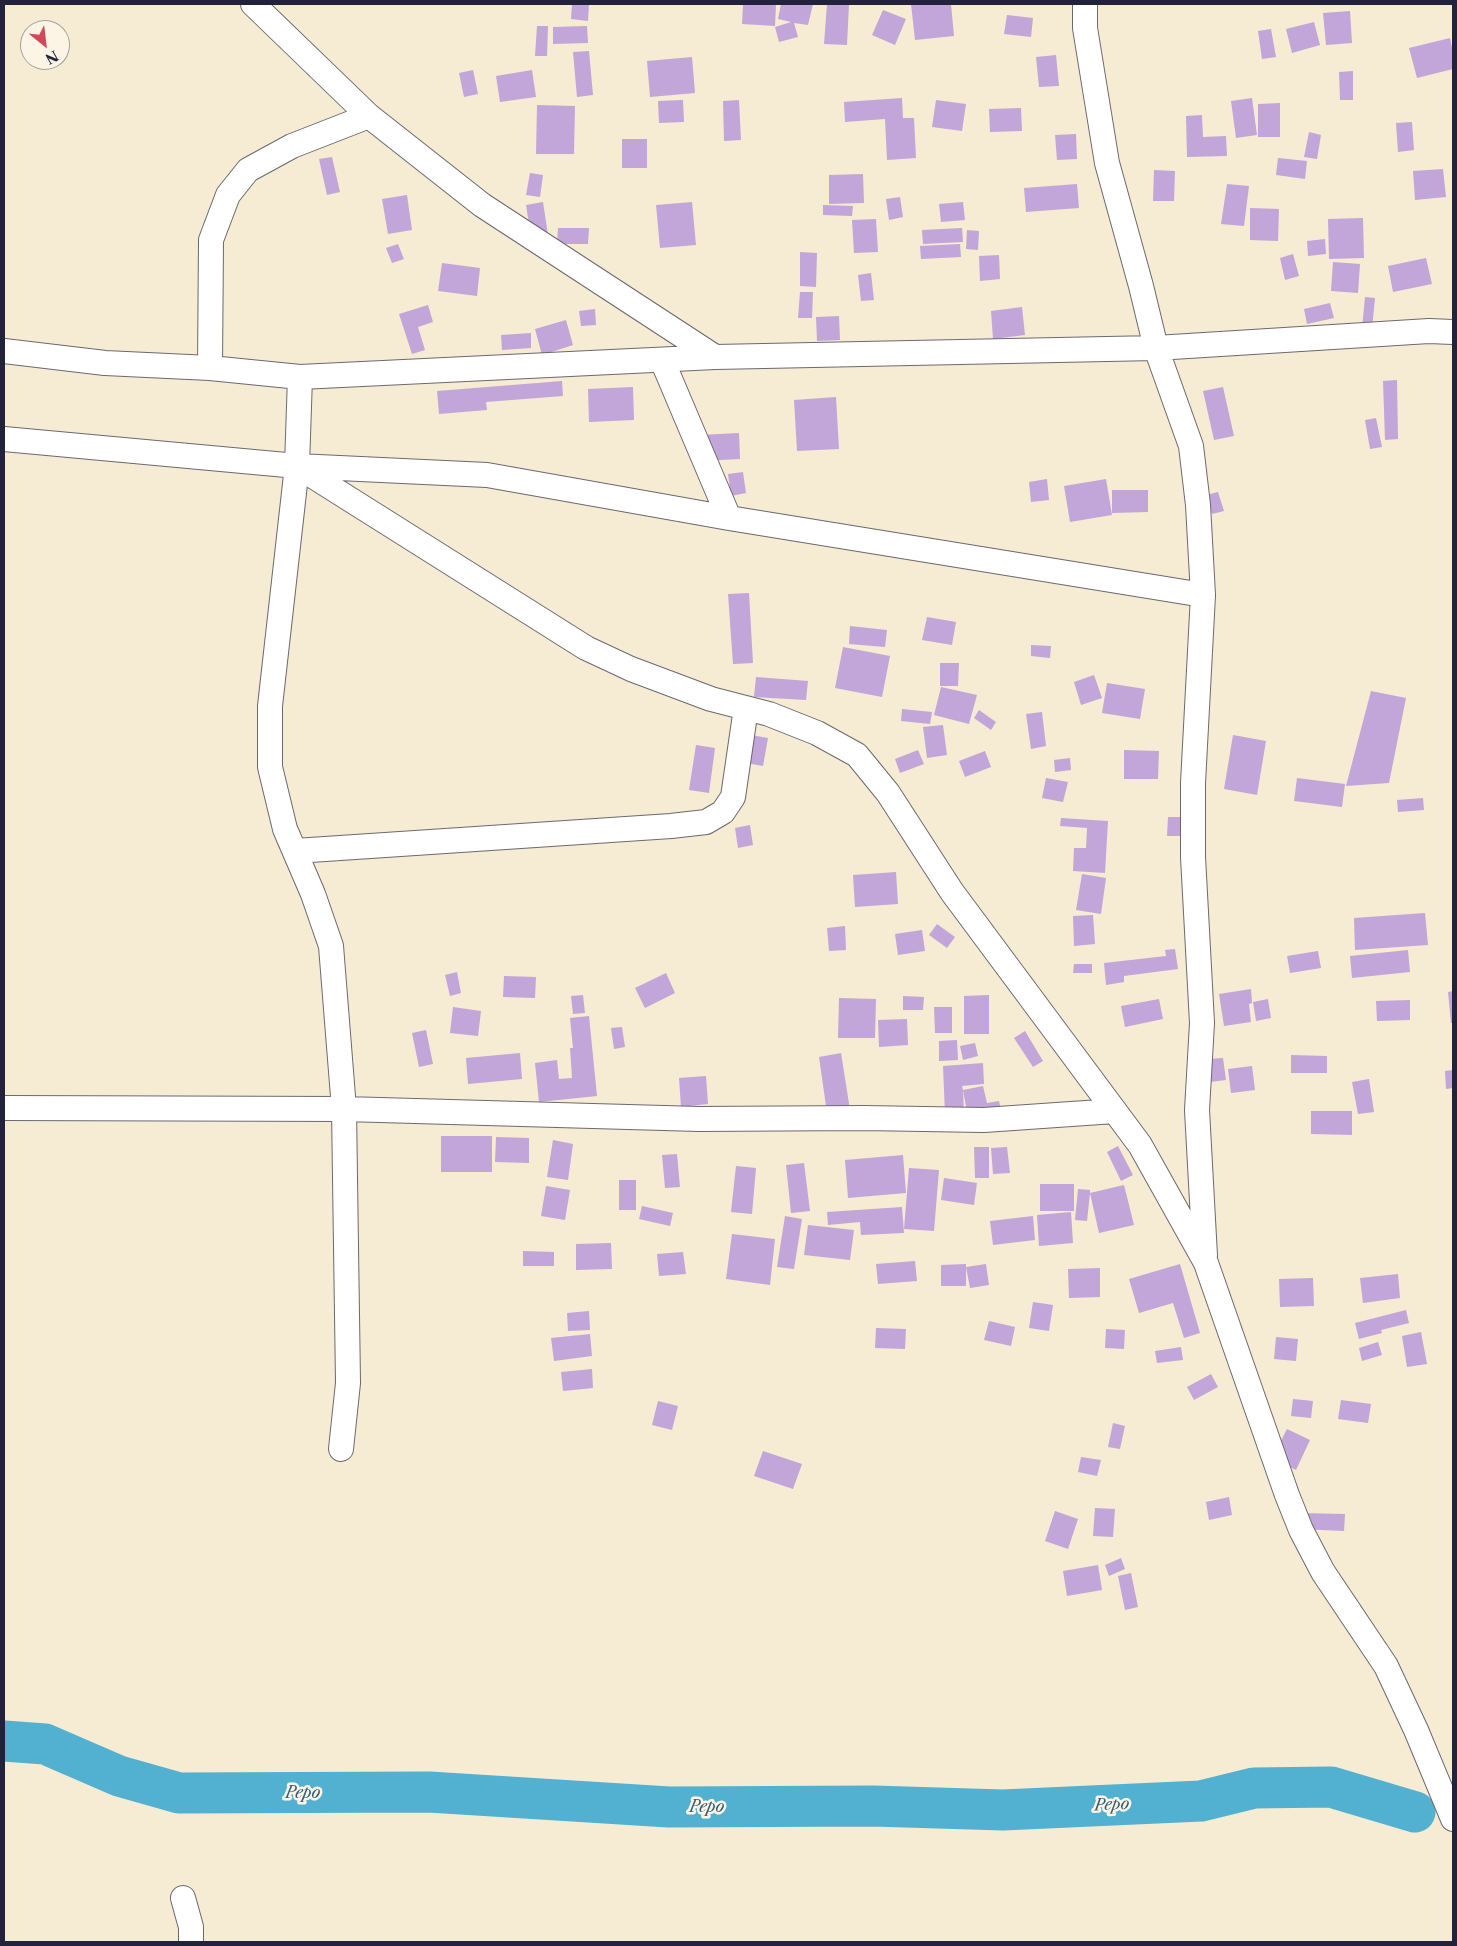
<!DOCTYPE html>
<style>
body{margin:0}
#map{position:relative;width:1457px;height:1946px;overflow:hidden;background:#f6ebd3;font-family:"Libre Caslon Text",serif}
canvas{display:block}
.frame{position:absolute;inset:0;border:5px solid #22223b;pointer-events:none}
.north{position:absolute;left:20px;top:20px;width:50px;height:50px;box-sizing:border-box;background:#fcf5e5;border:1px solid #a5a1a1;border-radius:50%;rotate:151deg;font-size:14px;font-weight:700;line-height:20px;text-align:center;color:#22223b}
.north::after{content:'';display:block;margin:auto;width:18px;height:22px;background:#d1495b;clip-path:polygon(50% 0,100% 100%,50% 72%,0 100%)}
</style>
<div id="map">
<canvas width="1457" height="1946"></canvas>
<div class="frame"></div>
<div class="north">N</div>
</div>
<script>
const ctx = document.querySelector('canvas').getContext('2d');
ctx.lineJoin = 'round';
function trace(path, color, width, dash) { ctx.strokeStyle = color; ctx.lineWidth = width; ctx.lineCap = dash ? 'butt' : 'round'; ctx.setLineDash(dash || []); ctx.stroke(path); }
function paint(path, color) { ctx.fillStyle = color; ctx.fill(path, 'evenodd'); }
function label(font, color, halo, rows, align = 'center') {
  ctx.font = font + ' "Libre Caslon Text",serif'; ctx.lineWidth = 5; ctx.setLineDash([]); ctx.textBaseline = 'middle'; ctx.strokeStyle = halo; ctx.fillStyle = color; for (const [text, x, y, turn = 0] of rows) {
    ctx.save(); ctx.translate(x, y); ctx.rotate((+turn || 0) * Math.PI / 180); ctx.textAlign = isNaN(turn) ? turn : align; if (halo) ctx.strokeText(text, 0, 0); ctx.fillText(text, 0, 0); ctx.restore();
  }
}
const river = new Path2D(`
 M4 1741 45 1744 119 1776 179 1793 429 1792 669 1807 873 1806 1003 1810 1201 1801 1254 1788 1331 1787 1415 1812`);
const building = new Path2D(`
 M572 4H589L588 21 571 19Z
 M743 4H776L775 26 742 24Z
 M781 4H813L808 25 794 23 798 37 779 42 775 27 791 22 778 19Z
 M827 4H849L847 45 824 44Z
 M911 4H951L954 36 915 40Z
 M883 10 906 19 895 45 872 35Z
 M1350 11 1352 43 1326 45 1323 13Z
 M1007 15 1033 18 1031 37 1004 34Z
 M1314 22 1320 45 1292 53 1286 29Z
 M537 26H548L547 56H535Z
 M587 26 588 43 553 44V27Z
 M1271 29 1276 57 1262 59 1258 31Z
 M1450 38 1453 53V69L1417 78 1409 48Z
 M589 51 593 95 577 97 573 52Z
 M1056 55 1059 86 1039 87 1036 57Z
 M692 57 695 93 650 97 647 61Z
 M473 70 478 94 464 97 459 73Z
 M532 70 536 97 500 102 496 76Z
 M1353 71V100H1340L1339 72Z
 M902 98 903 118H914L916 158 887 160 885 119 845 122 844 102Z
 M1252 98 1257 135 1236 138 1231 101Z
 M683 100 684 122 659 123 658 101Z
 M739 100 741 140 724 141 723 101Z
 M936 100 966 104 962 131 932 127Z
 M1280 103V137H1258V104Z
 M537 105 575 106 574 154H536Z
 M1021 108 1022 131 990 132 989 109Z
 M1202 115 1203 137 1226 136 1227 156 1187 157 1186 116Z
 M1412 122 1414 150 1398 152 1396 123Z
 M1309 132 1321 135 1317 159 1304 157Z
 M1076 134 1077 159 1057 160 1055 135Z
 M622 139H647V168H622Z
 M332 157 340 192 327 195 319 159Z
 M1278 158 1307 161 1305 179 1276 175Z
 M1443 169 1446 197 1415 200 1413 171Z
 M1154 170 1175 171 1174 201H1153Z
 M530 173 543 175 540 197 526 195Z
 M863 174 864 203 829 204V175Z
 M1077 184 1079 208 1026 212 1024 188Z
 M1227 184 1249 186 1244 226 1221 224Z
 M407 195 412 230 388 234 382 199Z
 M900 197 903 217 889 220 886 199Z
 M543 202 548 235 531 237 526 205Z
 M692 202 696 245 660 248 656 205Z
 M963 202 965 220 941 222 939 204Z
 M823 205 853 206 852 216 823 215Z
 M1250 208 1279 209 1278 241 1250 240Z
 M1363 218 1364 258 1329 259 1328 219Z
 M876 219 878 252 854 253 852 220Z
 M558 228H589L588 244H557Z
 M962 228 963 242 923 244 922 230Z
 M967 230 979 231 978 250 966 249Z
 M1325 239 1326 254 1308 256 1307 241Z
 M398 244 404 259 392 263 386 248Z
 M960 244 961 257 921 259 920 246Z
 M800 252 817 253 816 287 800 286Z
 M1293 254 1299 276 1285 280 1280 258Z
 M999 255 1000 279 980 281 979 256Z
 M1426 258 1432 284 1393 292 1388 266Z
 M1333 262 1360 264 1358 293 1331 291Z
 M442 263 480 268 477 296 438 291Z
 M871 273 874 300 861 301 858 275Z
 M800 292H813L812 318H798Z
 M1365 297 1375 298 1372 329 1362 328Z
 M1330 303 1334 318 1307 324 1304 309Z
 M428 305 433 322 418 327 425 350 412 354 399 314Z
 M1022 307 1025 335 993 339 991 311Z
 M595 309 596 325 581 326 579 311Z
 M839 316 840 340 817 341 816 317Z
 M566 320 573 345 542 355 535 329Z
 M531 333V348L502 350 501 335Z
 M1397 380 1398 439 1385 440 1383 381Z
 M562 381 563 396 486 402 487 410 439 414 437 391Z
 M633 387 634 420 589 422 588 389Z
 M1223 387 1234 436 1214 440 1203 391Z
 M836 397 839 449 797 451 794 400Z
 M1376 418 1382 447 1370 449 1365 420Z
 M739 433 740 459 702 461 700 435Z
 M743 472 746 493 731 496 728 474Z
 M1047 479 1049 500 1031 502 1029 482Z
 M1106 479 1112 515 1070 522 1064 486Z
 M1112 490H1148V512L1112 513Z
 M1218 492 1224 511 1212 514 1206 495Z
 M749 593 753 663 733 664 728 594Z
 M927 617 956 622 952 645 922 640Z
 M850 626 887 630 885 647 849 644Z
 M1031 645 1051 646 1050 658 1031 656Z
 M843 647 890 656 882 697 835 688Z
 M940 663H959L958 686H940Z
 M1094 675 1102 698 1081 705 1074 682Z
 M756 677 808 681 806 700 754 697Z
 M1107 683 1145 689 1140 719 1102 713Z
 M941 687 977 695 969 724 934 715Z
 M1371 691 1406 698 1389 783 1346 786Z
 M902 709 932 712 930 724 901 721Z
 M979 710 996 722 991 730 974 718Z
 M1042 712 1046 746 1031 749 1026 714Z
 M943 725 947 755 927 758 923 727Z
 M740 733 768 738 763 766 735 761Z
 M1233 735 1266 741 1257 795 1224 789Z
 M696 745 715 748 709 793 689 790Z
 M918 750 924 764 900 773 895 759Z
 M1124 750 1159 751 1158 779H1124Z
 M985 751 991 767 965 777 959 761Z
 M1070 758 1071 770 1055 772 1054 760Z
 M1046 778 1068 782 1063 802 1042 798Z
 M1297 778 1345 784 1342 807 1294 801Z
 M1423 798 1424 810 1398 812 1397 800Z
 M1168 817H1181L1180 836H1167Z
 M1061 818 1108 821 1105 873 1073 871 1074 848H1086L1087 828 1060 826Z
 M750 825 753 845 738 848 735 828Z
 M896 872 898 904 855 907 853 875Z
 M1082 874 1106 878 1101 914 1076 910Z
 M1425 913 1428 945 1355 950 1354 918Z
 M1093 915 1095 944 1074 946 1073 916Z
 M937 924 955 937 947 948 929 935Z
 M845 926 846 950 829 951 827 928Z
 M922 930 925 951 898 955 895 934Z
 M1175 949 1178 969 1124 976V982L1106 985 1104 963 1166 956 1165 950Z
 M1408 950 1410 972 1352 978 1350 956Z
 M1318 951 1321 968 1290 973 1287 956Z
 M1074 964H1092V973H1073Z
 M457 972 461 993 450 996 445 975Z
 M666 973 675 993 645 1008 635 988Z
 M504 976 536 977 535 998 503 997Z
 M1251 989 1252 1003 1249 1004 1251 1022 1224 1026 1219 994Z
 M1453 991V1023H1451L1448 992Z
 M583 995 585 1013 573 1014 571 996Z
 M989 995V1034H964V996Z
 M903 996 924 997 923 1010H903Z
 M839 998 876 999 875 1038H838Z
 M1159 999 1163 1019 1125 1027 1121 1006Z
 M1268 999 1271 1018 1256 1021 1253 1002Z
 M1410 1000V1020L1377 1021 1376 1001Z
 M453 1007 481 1011 478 1036 450 1033Z
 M934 1007H952V1033H935Z
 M589 1016 597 1096 539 1102 535 1063 557 1060 559 1079 572 1078 570 1048H573L570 1018Z
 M907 1019 908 1045 879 1047 878 1020Z
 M622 1027 625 1047 614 1049 611 1028Z
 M426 1030 433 1064 419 1067 412 1033Z
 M1025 1031 1043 1061 1033 1067 1014 1038Z
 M957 1040 958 1060 939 1061V1041Z
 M975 1043 978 1056 963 1060 960 1046Z
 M520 1053 522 1079 468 1084 466 1058Z
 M841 1053 850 1110 827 1113 819 1057Z
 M1291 1055 1327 1056V1073H1291Z
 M1223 1058 1226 1080 1210 1082 1208 1059Z
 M983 1063 984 1084 962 1086 963 1090 983 1086 987 1103 999 1101 1001 1110 968 1117 963 1090 964 1113 945 1114 943 1066Z
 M1252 1066 1255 1090 1231 1093 1228 1069Z
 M1453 1070V1088L1446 1089 1445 1071Z
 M706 1076 708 1104 681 1107 679 1078Z
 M1369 1079 1374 1112 1358 1114 1352 1082Z
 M1311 1111H1352V1135L1311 1134Z
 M441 1136H492V1172H441Z
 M496 1137 529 1138V1163L495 1162Z
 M553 1140 573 1144 568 1180 547 1177Z
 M1118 1146 1133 1175 1121 1181 1107 1152Z
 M974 1147H989V1178H975Z
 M1007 1147 1010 1173 993 1174 991 1148Z
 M677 1154 680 1187 665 1188 662 1155Z
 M903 1155 906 1193 848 1198 845 1160Z
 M804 1163 810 1211 791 1213 786 1165Z
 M736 1166 756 1168 752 1214 731 1212Z
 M909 1168 939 1170 934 1231 904 1229Z
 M944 1178 977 1183 974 1205 941 1200Z
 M619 1180H636V1210H619Z
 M1040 1184H1074V1211H1040Z
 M1124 1185 1134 1225 1099 1233 1090 1193 1087 1221 1075 1220 1078 1189 1090 1190V1193Z
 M546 1186 570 1190 565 1220 541 1216Z
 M642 1206 673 1213 670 1226 639 1219Z
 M902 1207 904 1233 861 1235 860 1222 828 1225 827 1212Z
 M1071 1212 1073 1243 1039 1246 1037 1215Z
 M785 1216 802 1219 794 1269 777 1267Z
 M1033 1216 1035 1240 993 1245 990 1221Z
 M808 1225 854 1230 850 1260 804 1255Z
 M732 1234 775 1239 770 1285 726 1279Z
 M611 1243 612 1269 576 1270V1244Z
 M523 1251 554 1252V1266H523Z
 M683 1252 686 1274 659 1276 657 1254Z
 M915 1261 917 1281 878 1284 876 1264Z
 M966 1264V1286H941V1265Z
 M986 1264 989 1285 970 1288 966 1267Z
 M1180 1264 1200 1333 1184 1338 1173 1303 1139 1313 1129 1279Z
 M1100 1268V1297L1069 1298 1068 1269Z
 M1398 1274 1400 1298 1363 1303 1360 1278Z
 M1313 1278 1314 1306 1280 1307 1279 1279Z
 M1033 1302 1053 1305 1049 1331 1029 1328Z
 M1406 1310 1409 1323 1381 1330 1382 1333 1359 1339 1355 1323Z
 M589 1311 590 1330 568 1331 567 1313Z
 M989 1321 1015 1327 1011 1346 984 1340Z
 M876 1328 906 1329 905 1349 875 1348Z
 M1106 1329 1125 1330 1124 1349 1105 1348Z
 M1421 1332 1427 1364 1407 1367 1402 1336Z
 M590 1334 592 1356 554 1361 551 1338Z
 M1276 1337 1298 1339 1296 1361 1274 1359Z
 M1378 1342 1382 1355 1362 1361 1359 1348Z
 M1181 1347 1183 1360 1157 1363 1155 1351Z
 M592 1369 593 1388 563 1391 561 1372Z
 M1211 1374 1218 1387 1194 1400 1187 1387Z
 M1293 1399 1313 1401 1311 1418 1291 1416Z
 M1341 1400 1371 1404 1368 1423 1338 1419Z
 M658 1401 678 1406 672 1430 652 1425Z
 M1113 1423 1125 1426 1120 1449 1108 1447Z
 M1287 1429 1310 1440 1296 1470 1272 1458Z
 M763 1451 802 1464 793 1489 754 1476Z
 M1081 1457 1101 1460 1097 1476 1078 1472Z
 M1229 1497 1232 1515 1209 1520 1206 1502Z
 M1095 1508 1115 1509 1113 1537 1093 1536Z
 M1055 1511 1078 1519 1068 1549 1045 1541Z
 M1299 1513 1345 1514 1344 1531 1298 1529Z
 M1121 1558 1125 1569 1109 1576 1105 1565Z
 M1098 1565 1102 1590 1067 1596 1063 1571Z
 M1131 1573 1138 1607 1125 1610 1118 1576Z`);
const minor = new Path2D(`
 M253 4 369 116 482 205 715 357
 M1085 4V28L1107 163 1141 286 1156 348 1191 446 1198 505 1203 595 1193 783V857L1202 1023 1197 1110 1205 1256
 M4 351 105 363 210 368 300 377 715 357 1156 348 1429 331 1453 332
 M662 360 729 518
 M210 368 211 240 228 195 248 170 292 146 369 116
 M300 377 297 466 270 706V767L285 829 313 894 331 946 344 1109 348 1383 341 1449
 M4 439 297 466 487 475 729 518 1203 595
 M297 466 586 648 631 669 711 699 769 714 817 733 857 755 888 793 952 892 1140 1145 1206 1263 1287 1495 1301 1530 1323 1572 1386 1666 1416 1730 1453 1819
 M295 851 671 826 706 822 723 812 733 797 746 708
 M4 1108 344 1109 699 1119 863 1118 984 1120 1115 1111
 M183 1898 191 1927V1942`);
const waterNames = [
 ["Pepo",303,1793],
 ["Pepo",1112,1805,-3],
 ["Pepo",707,1807]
];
trace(river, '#52b1d0', 41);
paint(building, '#c2a5d9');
trace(minor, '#6c6870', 26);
trace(minor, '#fff', 24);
label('italic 16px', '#355b77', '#fcf5e5', waterNames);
</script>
